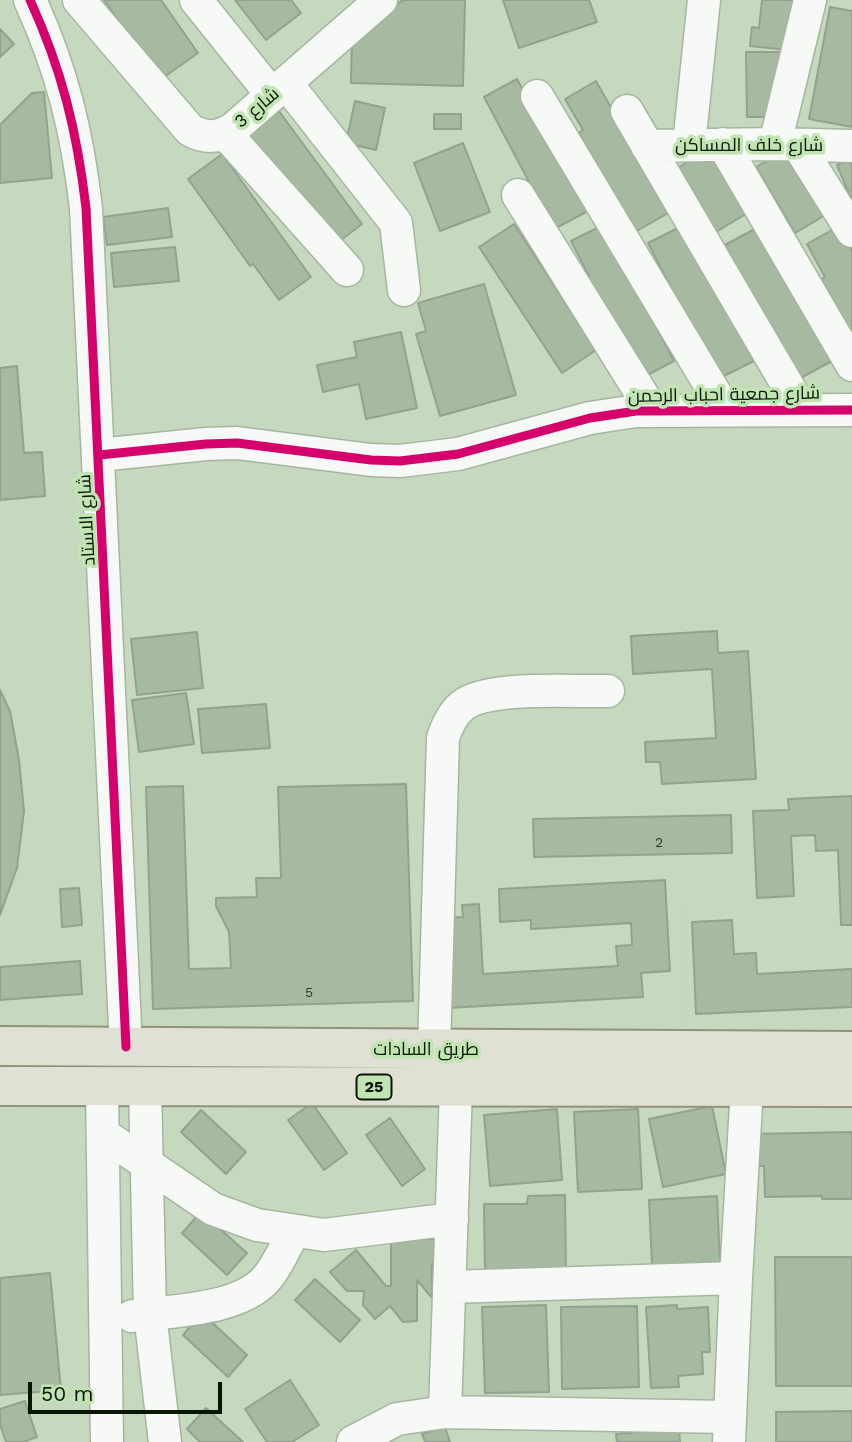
<!DOCTYPE html>
<meta charset="utf-8">
<style>
body{margin:0}
#map{position:relative;width:852px;height:1442px;overflow:hidden;background:#c6d9be;font-family:"Work Sans",sans-serif}
canvas{display:block}
.scale{position:absolute;left:28px;top:1382px;width:194px;height:32px;box-sizing:border-box;border:4px solid #091505;border-top:0;padding-left:9px;font-size:21px;line-height:24px;white-space:nowrap;color:#091505;-webkit-text-stroke:5px #c1e4b3;paint-order:stroke}
</style>
<div id="map">
<canvas width="852" height="1442"></canvas>
<div class="scale">50 m</div>
</div>
<script>
const ctx = document.querySelector('canvas').getContext('2d');
ctx.lineJoin = 'round';
function paint(path, color) { ctx.fillStyle = color; ctx.fill(path, 'evenodd'); }
function trace(path, color, width, dash) { ctx.strokeStyle = color; ctx.lineWidth = width; ctx.lineCap = dash ? 'butt' : 'round'; ctx.setLineDash(dash || []); ctx.stroke(path); }
function label(font, color, halo, rows, align = 'center') {
  ctx.font = font + ' "Work Sans",Cairo,sans-serif'; ctx.lineWidth = 7; ctx.setLineDash([]); ctx.textBaseline = 'middle'; ctx.strokeStyle = halo; ctx.fillStyle = color; for (const [text, x, y, turn = 0] of rows) {
    ctx.save(); ctx.translate(x, y); ctx.rotate((+turn || 0) * Math.PI / 180); ctx.textAlign = isNaN(turn) ? turn : align; if (halo) ctx.strokeText(text, 0, 0); ctx.fillText(text, 0, 0); ctx.restore();
  }
}
const building = new Path2D(`
 M104 0H161L198 53 160 80Z
 M235 0H291L301 13 266 40Z
 M403 0H465L463 86 351 83 352 33Z
 M503 0H589L597 22 519 48Z
 M762 0H803L797 51 750 46 752 27 759 28Z
 M830 7 852 11V127L809 119Z
 M0 29 14 44 0 57Z
 M746 52H785V117H747Z
 M517 79 588 211 554 229 484 97Z
 M596 81 670 212 635 232 579 133 583 130 565 99Z
 M44 92 52 178 0 183V125L32 93Z
 M355 101 385 108 376 150 346 143Z
 M273 103 362 224 332 247 242 127Z
 M434 114H461V129H434Z
 M463 143 490 212 440 231 414 163Z
 M790 147 829 213 795 233 756 167Z
 M710 148 749 212 716 232 676 169Z
 M222 154 311 277 279 300 253 264 250 266 188 179Z
 M852 159V201L837 165Z
 M168 208 172 237 107 245 103 217Z
 M514 224 596 350 562 373 479 247Z
 M603 225 674 361 638 380 584 278 589 276 571 241Z
 M684 225 754 361 718 379 648 243Z
 M762 225 832 361 795 381 725 245Z
 M839 226 852 251V339L820 280 825 277 807 244Z
 M175 247 179 281 114 287 111 253Z
 M484 284 516 395 440 416 416 334 426 331 418 303Z
 M401 332 417 408 366 419 359 384 323 392 317 365 357 357 354 342Z
 M17 366 24 453 42 452 45 496 0 500V368Z
 M717 631 718 653 748 651 756 779 662 784 660 762H646L645 742 716 738 712 669 633 674 631 636Z
 M197 632 203 688 137 695 131 639Z
 M0 690 10 711 19 760 24 811 17 868 0 915Z
 M186 693 194 744 139 752 132 700Z
 M266 704 270 748 202 753 198 709Z
 M406 784 413 1001 153 1009 146 787 183 786 189 969 231 968 229 932 216 906V898L257 897 256 878H281L278 787Z
 M852 796V925H841L838 850 816 851 815 835 791 836 794 896 757 898 753 811 789 810 788 799Z
 M731 815 732 853 534 857 533 819Z
 M665 880 670 971 641 973 643 997 448 1008 443 918 463 917 462 905 479 904 483 974 618 966 616 946 632 945 631 923 531 929V920L500 922 499 889Z
 M79 888 82 925 62 927 60 889Z
 M732 920 734 954 756 953 757 974 852 969V1007L696 1014 692 922Z
 M80 961 82 994 0 1000V967Z
 M312 1103 347 1153 324 1170 288 1120Z
 M712 1106 726 1174 663 1187 649 1119Z
 M557 1109 562 1180 490 1186 484 1115Z
 M638 1109 642 1189 578 1192 574 1112Z
 M201 1110 246 1152 226 1174 181 1132Z
 M390 1118 425 1169 402 1186 366 1135Z
 M852 1132V1199H822V1196L765 1197 764 1166H755L754 1134Z
 M565 1195 566 1275 485 1276 484 1204H527L528 1196Z
 M717 1196 720 1262 652 1265 649 1200Z
 M201 1212 247 1253 227 1275 182 1233Z
 M391 1239H441V1256L432 1264V1298L417 1280V1321L403 1322 390 1306 375 1319 363 1305 364 1291H347L330 1272 356 1250 386 1286H391Z
 M775 1257H852V1386H776Z
 M50 1273 61 1390 0 1395V1278Z
 M315 1279 360 1320 340 1342 295 1300Z
 M546 1305 549 1392 485 1393 482 1307Z
 M677 1305V1309L708 1307 710 1352H702L703 1374 678 1376 679 1387 651 1388 646 1307Z
 M637 1306 639 1387 562 1389 561 1307Z
 M202 1313 247 1355 228 1377 183 1335Z
 M290 1380 319 1425 292 1442H267L245 1409Z
 M25 1401 37 1437 23 1442H6L0 1424V1409Z
 M206 1408 243 1442H200L187 1429Z
 M852 1411V1442H776V1412Z
 M445 1427 450 1442H425L422 1434Z
 M679 1428 680 1442H617L616 1434Z`);
const path = new Path2D(`
 M685 1019 687 898`);
const minor = new Path2D(`
 M30 0C62 70 77 131 86 208L126 1047
 M79 0 190 130C206 139 219 138 234 128L381 0
 M196 0 272 95
 M286 83 396 223 404 290
 M537 96 725 410
 M627 111 802 410
 M226 134 347 270
 M723 144 852 365
 M775 144 810 0
 M689 145 704 0
 M798 145 852 231
 M647 146 775 144 852 146
 M518 195 651 409
 M99 455 206 444 237 443 371 460 400 461 458 454 590 418 636 411 852 410
 M434 1050 443 738C447 726 452 714 462 706 487 685 574 692 608 691
 M145 1086 150 1314 165 1442
 M102 1087 107 1442
 M103 1134 213 1209 257 1225 324 1235 452 1219
 M449 1287 736 1278
 M132 1316C171 1311 241 1310 267 1278 278 1265 286 1246 294 1231
 M445 1412 456 1088
 M353 1442 397 1419 445 1412 729 1417
 M729 1442 736 1278 747 1087`);
const major = new Path2D(`
 M0 1046 852 1051
 M0 1086 852 1087`);
const cycleway = new Path2D(`
 M30 0C62 70 77 131 86 208L126 1047
 M99 455 206 444 237 443 371 460 400 461 458 454 590 418 636 411 852 410`);
const numberNames = [
 ["2",659,843],
 ["5",309,993]
];
const shields = [
 [374,1087,35]
];
const shieldNames = [
 ["25",374,1087]
];
const streetNames = [
 ["شارع 3",257,108,-40],
 ["شارع خلف المساكن",749,146],
 ["شارع جمعية احباب الرحمن",724,395,-1],
 ["شارع الاستاد",87,520,-93],
 ["طريق السادات",426,1050]
];
paint(building, '#a7b9a0');
trace(building, '#93a28e', 2);
trace(minor, '#a6b5a1', 35);
trace(major, '#909379', 42);
trace(path, '#cbd0c9', 4.5, [3.5, 5]);
trace(minor, '#f6f9f5', 32);
trace(major, '#e0e0d5', 38);
trace(cycleway, '#d6006c', 9);
label('14px', '#303e2c', null, numberNames);
for (const [x, y, w] of shields) { const box = new Path2D(); box.roundRect(x - w / 2, y - 12.5, w, 25, 5); ctx.fillStyle = '#c1e4b3'; ctx.fill(box); trace(box, '#091505', 2); }
label('bold 16px', '#091505', null, shieldNames);
label('18px', '#091505', '#c1e4b3', streetNames);
</script>
